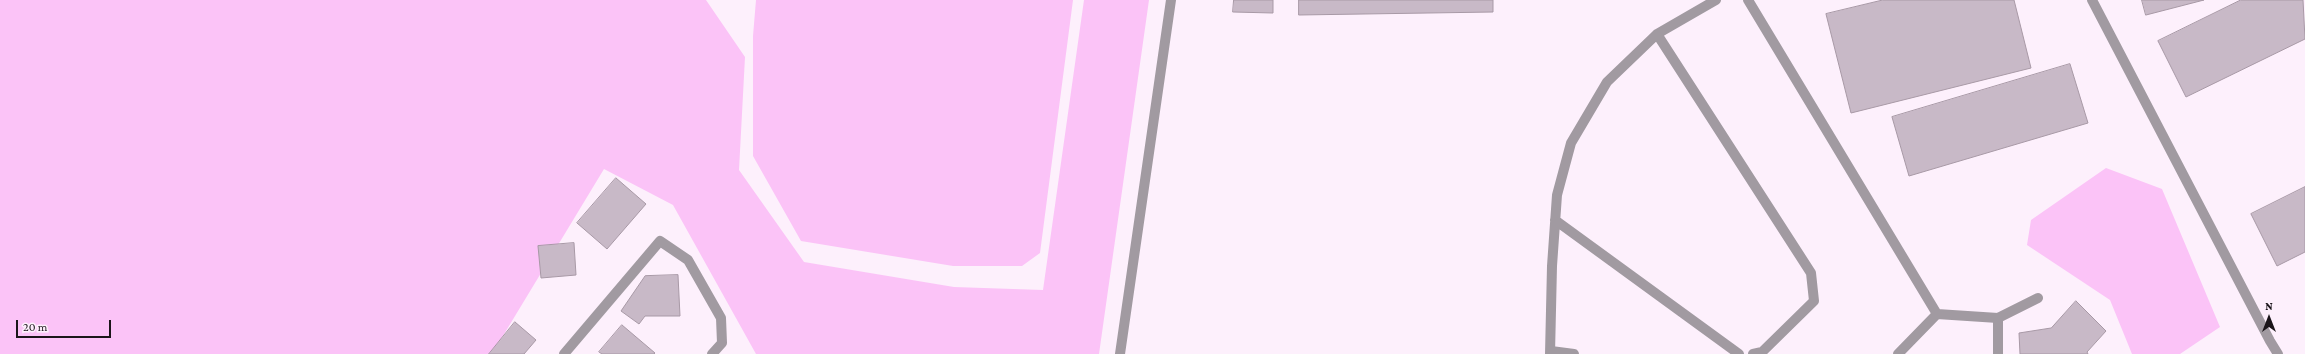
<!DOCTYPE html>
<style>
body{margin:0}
#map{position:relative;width:2305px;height:354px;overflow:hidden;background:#fdf0fc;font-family:"Crimson Pro",serif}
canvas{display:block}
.north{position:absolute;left:2249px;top:298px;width:40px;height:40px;-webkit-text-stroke:3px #fdf0fc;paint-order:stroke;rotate:0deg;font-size:11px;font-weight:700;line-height:16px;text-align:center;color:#1b151a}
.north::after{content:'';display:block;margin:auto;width:14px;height:18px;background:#1b151a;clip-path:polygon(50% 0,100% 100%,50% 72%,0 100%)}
.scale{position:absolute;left:16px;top:320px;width:95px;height:18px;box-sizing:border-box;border:2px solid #1b151a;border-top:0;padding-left:5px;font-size:12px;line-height:14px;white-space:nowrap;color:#1b151a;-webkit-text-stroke:3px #fdf0fc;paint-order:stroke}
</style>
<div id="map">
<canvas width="2305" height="354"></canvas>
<div class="north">N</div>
<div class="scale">20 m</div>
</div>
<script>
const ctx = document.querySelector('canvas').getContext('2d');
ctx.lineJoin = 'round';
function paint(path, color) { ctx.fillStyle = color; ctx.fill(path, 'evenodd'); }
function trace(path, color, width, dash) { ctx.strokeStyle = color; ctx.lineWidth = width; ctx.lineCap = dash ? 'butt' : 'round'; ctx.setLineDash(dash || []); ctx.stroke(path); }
const green = new Path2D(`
 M0 0H706L745 57 739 170 804 262 954 287 1043 290 1084 0H1149L1099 354H756L673 205 604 169 492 354H0Z
 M756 0H1073L1040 253 1022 266H953L801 241 753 156V36Z
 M2106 168 2162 189 2220 327 2180 354H2132L2110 300 2027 245 2031 220Z`);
const building = new Path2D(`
 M1234 0H1273V13L1233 12Z
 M1299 0H1493V12L1299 15Z
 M1883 0H2014L2031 68 1851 113 1826 14Z
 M2142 0H2204L2146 15Z
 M2241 0H2303L2305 39 2186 97 2158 41Z
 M2070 64 2088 123 1909 176 1892 117Z
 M616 178 646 204 607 249 577 223Z
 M2305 187V252L2277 266 2251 214Z
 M574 243 576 275 541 278 538 246Z
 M678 275 680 316H645L639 324 621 311 645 276Z
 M2076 301 2106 331 2087 352 2088 354H2020L2019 333 2051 328Z
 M515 322 536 340 524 354H489Z
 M622 325 655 353 654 354H602L599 352Z`);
const minor = new Path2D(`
 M1748 0 1937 314 1898 354
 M2092 0 2270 341 2278 354
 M1657 34 1811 273 1814 301 1762 352 1753 354
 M1555 220 1739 354
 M1937 314 1998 318V354
 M1998 318 2038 298
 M1551 351 1574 354
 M564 354 660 241 688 260 721 318 722 343 712 354
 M1120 354 1171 0
 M1550 354 1552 266 1557 195 1571 143 1607 82 1657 34 1716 0`);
paint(green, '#fbc3f7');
paint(building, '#c8b9c7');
trace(building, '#a899a6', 1);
trace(minor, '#a19aa1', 10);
</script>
